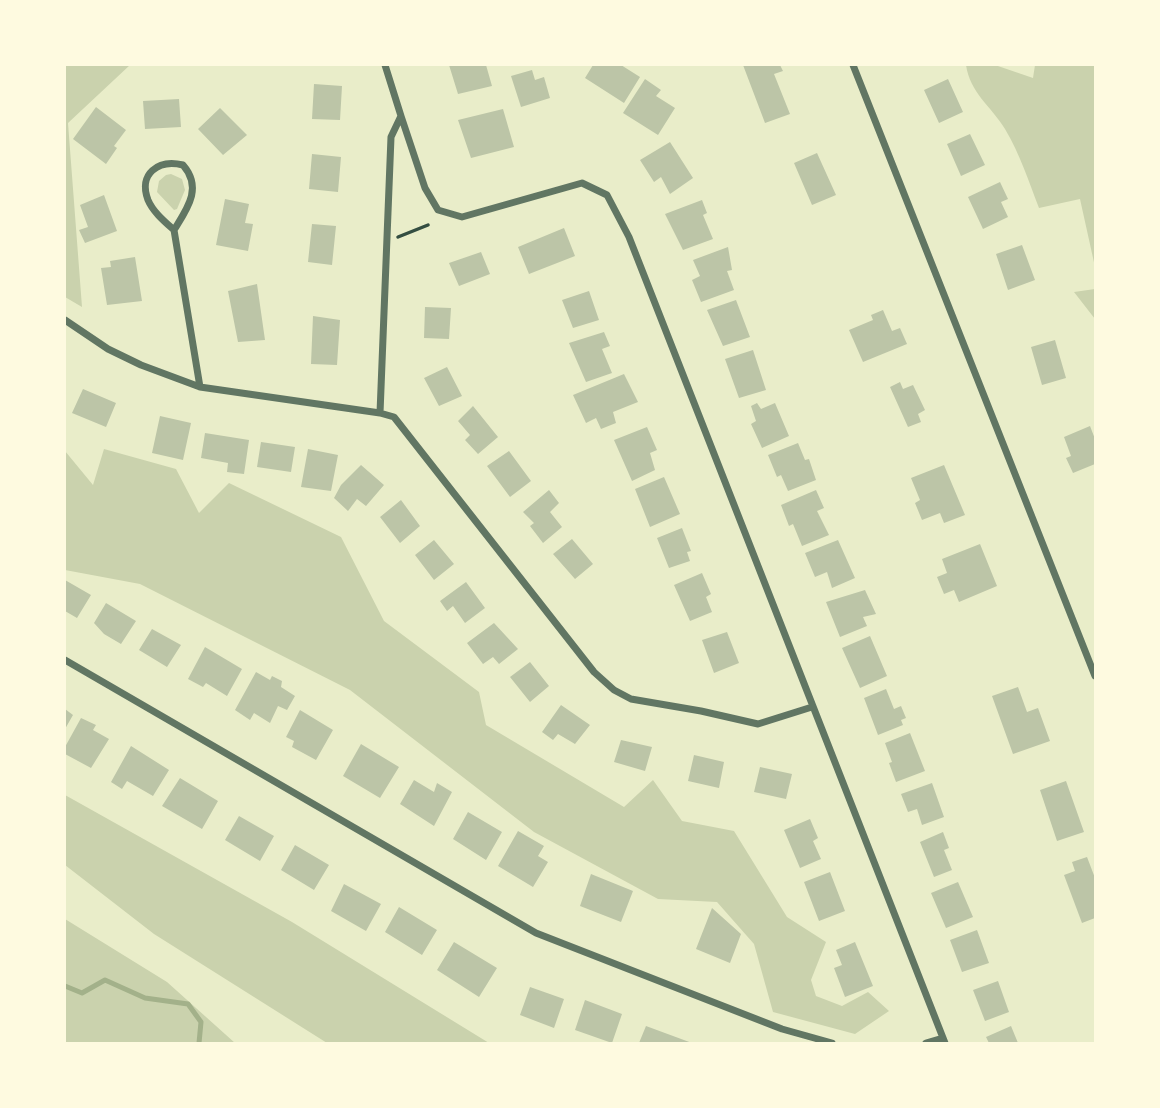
<!DOCTYPE html>
<html>
<head>
<meta charset="utf-8">
<style>
	body { margin:0 }
	#map { position:relative; width:1160px; height:1108px; overflow:hidden; background:#e9edc9; font-family:Figtree,sans-serif }
	canvas { display:block }
	.frame { position:absolute; inset:0; border:66px solid #fefae0; pointer-events:none }
</style>
</head>
<body>
<div id="map">
<canvas width="1160" height="1108"></canvas>
<div class="frame"></div>
</div>
<script>
const g = document.querySelector('canvas').getContext('2d');
g.lineJoin = 'round';
function fill(path, color) { g.fillStyle = color; g.fill(path, 'evenodd'); }
function strokePath(path, color, width, dash) { g.strokeStyle = color; g.lineWidth = width; g.lineCap = dash ? 'butt' : 'round'; g.setLineDash(dash || []); g.stroke(path); }
fill(new Path2D(`
	M 65,65 L 130,65 L 68,123 L 82,307 L 65,297 Z
	M 966,65 L 995,65 L 1033,78 L 1035,65 L 1095,65 L 1095,267 L 1080,199 L 1039,208 C 1029,182 1020,154 1005,129 C 991,106 970,93 966,65 Z
	M 171,174 L 182,179 L 185,190 L 177,209 L 174,210 L 157,192 L 159,181 L 166,175 Z
	M 1095,289 L 1095,319 L 1074,292 Z
	M 104,449 L 176,469 L 199,513 L 229,483 L 341,537 L 384,621 L 479,692 L 486,725 L 624,807 L 653,780 L 682,821 L 734,831 L 787,917 L 826,942 L 811,980 L 816,996 L 842,1006 L 868,992 L 889,1011 L 855,1034 L 773,1012 L 754,944 L 717,902 L 658,899 L 534,832 L 350,690 L 140,584 L 65,570 L 65,451 L 93,485 Z
	M 65,795 L 292,922 L 489,1043 L 327,1043 L 154,934 L 65,865 Z
	M 65,919 L 167,982 L 235,1043 L 65,1043 Z`), '#cad2ad');
strokePath(new Path2D(`
	M 65,986 L 82,993 L 105,980 L 145,998 L 188,1004 L 201,1022 L 199,1043`), '#a3b18a', 5);
fill(new Path2D(`
	M 449,65 L 486,65 L 492,86 L 458,94 Z
	M 593,65 L 621,65 L 640,77 L 624,103 L 585,78 Z
	M 743,65 L 780,65 L 783,71 L 774,74 L 790,114 L 765,123 Z
	M 532,70 L 535,80 L 544,77 L 550,98 L 521,107 L 511,76 Z
	M 645,79 L 661,90 L 656,96 L 675,108 L 658,135 L 623,113 Z
	M 948,79 L 963,112 L 939,123 L 924,90 Z
	M 314,84 L 342,86 L 340,120 L 312,119 Z
	M 179,99 L 181,127 L 145,129 L 143,101 Z
	M 96,107 L 126,130 L 114,146 L 117,148 L 106,164 L 73,139 Z
	M 220,108 L 247,135 L 223,155 L 198,129 Z
	M 503,109 L 514,147 L 471,158 L 458,120 Z
	M 970,134 L 985,165 L 961,176 L 947,144 Z
	M 670,142 L 693,178 L 670,194 L 661,177 L 654,182 L 640,160 Z
	M 817,153 L 836,195 L 812,205 L 794,163 Z
	M 312,154 L 341,157 L 338,192 L 309,189 Z
	M 1000,182 L 1008,199 L 1001,202 L 1008,217 L 983,229 L 968,197 Z
	M 104,195 L 117,231 L 85,243 L 79,230 L 88,227 L 80,205 Z
	M 225,199 L 249,204 L 245,223 L 253,224 L 248,251 L 216,245 Z
	M 702,200 L 707,213 L 703,215 L 713,239 L 683,250 L 665,214 Z
	M 312,224 L 336,226 L 332,265 L 308,262 Z
	M 564,228 L 575,256 L 529,274 L 518,247 Z
	M 1022,245 L 1035,280 L 1008,290 L 996,254 Z
	M 728,247 L 732,270 L 727,271 L 734,290 L 701,302 L 692,280 L 700,276 L 693,260 Z
	M 481,252 L 490,274 L 459,286 L 449,263 Z
	M 135,257 L 142,301 L 107,305 L 101,268 L 111,267 L 110,261 Z
	M 257,284 L 265,340 L 238,342 L 228,291 Z
	M 589,291 L 599,320 L 573,328 L 562,300 Z
	M 736,300 L 750,337 L 723,346 L 707,310 Z
	M 425,307 L 451,308 L 449,339 L 424,338 Z
	M 883,310 L 892,331 L 900,328 L 907,344 L 863,362 L 849,330 L 873,320 L 871,315 Z
	M 313,316 L 340,320 L 337,365 L 311,364 Z
	M 604,332 L 610,346 L 602,349 L 612,373 L 586,382 L 569,343 Z
	M 1055,340 L 1066,378 L 1042,385 L 1031,347 Z
	M 753,350 L 766,390 L 739,398 L 725,359 Z
	M 447,367 L 462,396 L 439,406 L 424,378 Z
	M 624,374 L 638,402 L 613,412 L 616,423 L 601,429 L 596,418 L 586,423 L 573,395 Z
	M 900,382 L 903,389 L 913,385 L 925,410 L 918,414 L 921,422 L 908,427 L 890,387 Z
	M 83,389 L 116,403 L 106,427 L 72,413 Z
	M 757,403 L 761,409 L 775,403 L 789,436 L 762,448 L 751,424 L 756,421 L 751,406 Z
	M 473,406 L 498,437 L 478,454 L 465,440 L 470,435 L 458,421 Z
	M 160,416 L 191,423 L 183,460 L 152,453 Z
	M 1090,426 L 1095,439 L 1095,464 L 1073,473 L 1066,458 L 1071,456 L 1064,437 Z
	M 647,427 L 657,450 L 650,453 L 655,470 L 632,481 L 614,440 Z
	M 205,433 L 249,440 L 244,474 L 227,472 L 228,463 L 201,458 Z
	M 261,442 L 295,447 L 291,472 L 257,467 Z
	M 798,443 L 805,460 L 809,459 L 816,480 L 788,491 L 781,475 L 777,477 L 768,455 Z
	M 308,449 L 338,455 L 331,491 L 301,487 Z
	M 509,451 L 531,481 L 510,497 L 487,466 Z
	M 361,465 L 384,485 L 366,506 L 357,499 L 348,511 L 334,498 L 341,485 Z
	M 944,465 L 965,515 L 944,523 L 940,513 L 922,520 L 915,503 L 920,500 L 911,478 Z
	M 664,477 L 680,514 L 650,527 L 635,489 Z
	M 549,490 L 559,503 L 550,512 L 562,527 L 543,543 L 530,526 L 534,523 L 523,512 Z
	M 816,490 L 824,508 L 817,511 L 829,535 L 802,546 L 793,524 L 789,526 L 781,505 Z
	M 401,500 L 420,526 L 400,543 L 380,517 Z
	M 682,528 L 691,551 L 687,552 L 690,561 L 669,568 L 657,538 Z
	M 572,539 L 593,564 L 575,579 L 553,554 Z
	M 434,540 L 454,564 L 434,580 L 415,555 Z
	M 838,540 L 855,578 L 832,588 L 827,572 L 815,577 L 805,553 Z
	M 980,544 L 997,586 L 959,602 L 954,590 L 944,594 L 937,577 L 947,573 L 942,559 Z
	M 702,573 L 711,594 L 706,597 L 712,612 L 690,621 L 674,585 Z
	M 65,580 L 91,595 L 77,618 L 65,611 Z
	M 466,582 L 485,608 L 465,623 L 453,606 L 447,611 L 440,601 Z
	M 865,590 L 876,614 L 863,617 L 867,626 L 840,637 L 826,602 Z
	M 106,603 L 136,621 L 121,644 L 104,634 L 94,623 Z
	M 494,623 L 518,649 L 499,664 L 493,657 L 483,664 L 467,643 Z
	M 152,629 L 181,645 L 167,667 L 139,650 Z
	M 727,632 L 739,663 L 714,673 L 702,640 Z
	M 870,636 L 887,676 L 860,688 L 842,648 Z
	M 205,647 L 242,669 L 227,696 L 206,683 L 203,687 L 188,679 Z
	M 530,662 L 549,686 L 530,702 L 510,677 Z
	M 256,672 L 270,680 L 272,676 L 282,681 L 281,687 L 295,696 L 287,710 L 278,706 L 270,723 L 254,713 L 250,720 L 235,710 Z
	M 1018,687 L 1027,712 L 1038,708 L 1050,741 L 1013,754 L 992,696 Z
	M 886,689 L 894,709 L 901,706 L 906,718 L 901,720 L 903,725 L 878,735 L 864,698 Z
	M 561,705 L 590,725 L 575,744 L 558,734 L 553,740 L 542,732 Z
	M 65,709 L 73,715 L 65,729 Z
	M 300,710 L 333,730 L 316,760 L 292,747 L 294,741 L 286,737 Z
	M 81,718 L 96,725 L 93,730 L 109,739 L 91,768 L 65,754 L 65,747 Z
	M 910,733 L 925,771 L 896,782 L 889,763 L 892,762 L 885,743 Z
	M 621,740 L 652,747 L 645,771 L 614,762 Z
	M 361,744 L 399,767 L 380,798 L 343,776 Z
	M 131,746 L 169,770 L 153,796 L 127,781 L 122,789 L 111,782 Z
	M 694,755 L 724,762 L 719,788 L 688,781 Z
	M 760,767 L 792,774 L 786,799 L 754,792 Z
	M 180,778 L 218,801 L 202,829 L 162,806 Z
	M 414,780 L 434,792 L 437,783 L 452,792 L 434,826 L 400,804 Z
	M 1066,781 L 1084,832 L 1057,841 L 1040,790 Z
	M 932,783 L 944,817 L 922,825 L 917,809 L 908,812 L 901,794 Z
	M 468,812 L 502,832 L 486,860 L 453,839 Z
	M 239,816 L 274,836 L 260,861 L 225,840 Z
	M 810,819 L 818,838 L 813,841 L 821,859 L 800,868 L 784,830 Z
	M 518,831 L 544,846 L 538,856 L 548,862 L 533,887 L 498,866 Z
	M 943,832 L 949,848 L 944,850 L 952,870 L 934,877 L 920,842 Z
	M 295,845 L 329,865 L 314,890 L 281,870 Z
	M 1087,857 L 1095,878 L 1095,918 L 1082,923 L 1064,875 L 1075,871 L 1072,862 Z
	M 830,872 L 845,911 L 819,921 L 804,882 Z
	M 591,874 L 633,891 L 621,922 L 580,906 Z
	M 958,882 L 973,917 L 946,928 L 931,893 Z
	M 344,884 L 381,904 L 366,931 L 331,911 Z
	M 399,907 L 437,930 L 422,955 L 385,932 Z
	M 712,908 L 741,934 L 730,963 L 696,949 Z
	M 977,930 L 989,963 L 962,972 L 950,940 Z
	M 454,942 L 497,968 L 479,997 L 437,970 Z
	M 855,942 L 873,986 L 845,997 L 834,968 L 842,965 L 836,950 Z
	M 998,981 L 1009,1012 L 985,1021 L 973,990 Z
	M 530,987 L 564,999 L 554,1028 L 520,1015 Z
	M 585,1000 L 622,1014 L 612,1043 L 575,1030 Z
	M 646,1026 L 692,1043 L 639,1043 Z
	M 1011,1026 L 1018,1043 L 989,1043 L 986,1037 Z`), '#bcc5a7');
strokePath(new Path2D(`
	M 398,237 L 428,225`), '#344e41', 3.5);
strokePath(new Path2D(`
	M 385,65 L 401,116 L 391,137 L 380,413 L 394,417 L 594,672 L 614,690 L 631,699 L 701,711 L 758,724 L 812,707
	M 853,65 L 1095,676
	M 401,116 L 425,188 L 438,210 L 462,217 L 582,183 L 607,195 L 629,237 L 945,1043
	M 174,230 C 187,209 203,188 183,165 C 158,159 138,174 148,200 C 153,212 165,222 174,230 L 200,387
	M 65,320 L 108,349 L 141,365 L 200,387 L 380,413
	M 65,660 L 536,933 L 782,1029 L 832,1043
	M 926,1043 L 943,1038`), '#617663', 7);
</script>
</body>
</html>
